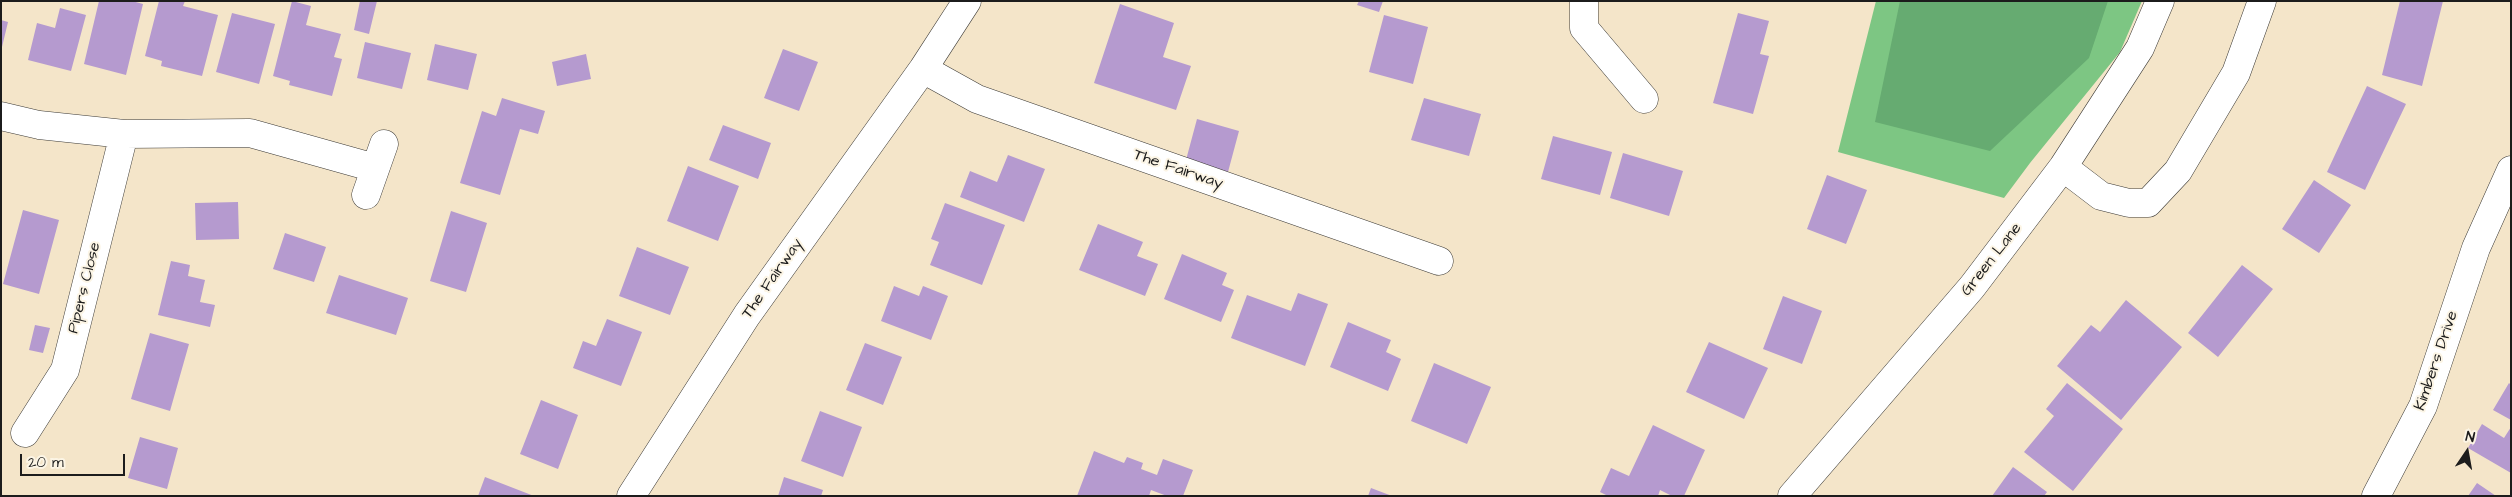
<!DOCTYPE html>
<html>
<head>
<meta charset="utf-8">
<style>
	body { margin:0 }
	#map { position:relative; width:2512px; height:497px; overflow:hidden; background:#f4e5c9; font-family:"Architects Daughter",sans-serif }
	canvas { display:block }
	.frame { position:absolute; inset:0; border:2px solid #1c1c1c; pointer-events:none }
	.north { position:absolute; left:2442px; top:427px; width:50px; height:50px; -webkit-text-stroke:4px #fcf5e5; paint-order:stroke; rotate:12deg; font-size:14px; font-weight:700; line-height:20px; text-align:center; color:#1c1c1c }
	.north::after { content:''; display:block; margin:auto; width:18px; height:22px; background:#1c1c1c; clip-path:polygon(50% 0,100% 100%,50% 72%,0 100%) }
	.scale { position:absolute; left:20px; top:454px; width:105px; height:22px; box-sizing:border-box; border:2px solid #1c1c1c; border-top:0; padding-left:6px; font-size:15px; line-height:18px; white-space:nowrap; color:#1c1c1c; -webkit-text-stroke:4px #fcf5e5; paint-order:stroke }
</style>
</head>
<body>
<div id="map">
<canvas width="2512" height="497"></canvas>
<div class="frame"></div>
<div class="north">N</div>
<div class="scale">20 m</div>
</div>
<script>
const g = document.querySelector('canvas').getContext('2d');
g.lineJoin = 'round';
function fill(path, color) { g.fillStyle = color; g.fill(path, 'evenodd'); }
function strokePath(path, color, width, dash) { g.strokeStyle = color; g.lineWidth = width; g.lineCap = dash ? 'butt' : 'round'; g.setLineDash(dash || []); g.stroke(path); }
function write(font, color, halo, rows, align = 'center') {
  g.font = font + ' "Architects Daughter",sans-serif'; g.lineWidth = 4; g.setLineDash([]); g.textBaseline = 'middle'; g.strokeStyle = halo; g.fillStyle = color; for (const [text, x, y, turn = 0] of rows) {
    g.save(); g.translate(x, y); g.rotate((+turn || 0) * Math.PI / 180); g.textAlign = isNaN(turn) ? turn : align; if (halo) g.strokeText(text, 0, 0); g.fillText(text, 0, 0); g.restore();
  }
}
fill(new Path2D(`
	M 1876,1 L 2142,1 L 2120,52 L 2030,163 L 2004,198 L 1838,152 Z`), '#7dc683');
fill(new Path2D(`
	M 1900,1 L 2108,1 L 2089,58 L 1990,151 L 1875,122 Z`), '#66ab71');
fill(new Path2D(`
	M 99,1 L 132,1 L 143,4 L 126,75 L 84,64 Z
	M 159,1 L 185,1 L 183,6 L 218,15 L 202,76 L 161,66 L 162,61 L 145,56 Z
	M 292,1 L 311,6 L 306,25 L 341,34 L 334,57 L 342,59 L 332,96 L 289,85 L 290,81 L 273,76 Z
	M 360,1 L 377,1 L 369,34 L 354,30 Z
	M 1359,1 L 1383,1 L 1379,12 L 1357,5 Z
	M 2400,1 L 2443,1 L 2422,86 L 2382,75 Z
	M 1120,4 L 1174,23 L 1163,57 L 1191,66 L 1176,110 L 1094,83 Z
	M 60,8 L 86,15 L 71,71 L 28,60 L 37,23 L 55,28 Z
	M 232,13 L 275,24 L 259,84 L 216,72 Z
	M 1738,13 L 1769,21 L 1760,54 L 1769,56 L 1753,114 L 1713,103 Z
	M 1384,15 L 1428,27 L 1413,84 L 1369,72 Z
	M 1,20 L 8,22 L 2,47 L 1,47 Z
	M 365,42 L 411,53 L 402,89 L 357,78 Z
	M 435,44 L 477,54 L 468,90 L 427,80 Z
	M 783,49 L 818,62 L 799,111 L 764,98 Z
	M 586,54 L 591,79 L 557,86 L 552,62 Z
	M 2367,86 L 2406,104 L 2365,190 L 2327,172 Z
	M 502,98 L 545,111 L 538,134 L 520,129 L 500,195 L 460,183 L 482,111 L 496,116 Z
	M 1424,98 L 1481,114 L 1469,156 L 1411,140 Z
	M 1197,119 L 1239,131 L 1228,172 L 1186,160 Z
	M 723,125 L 771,143 L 758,179 L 709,160 Z
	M 1553,136 L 1612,152 L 1600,195 L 1541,179 Z
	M 1623,153 L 1683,171 L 1669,216 L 1610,198 Z
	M 1008,155 L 1045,169 L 1024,222 L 960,197 L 970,171 L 997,182 Z
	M 688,166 L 739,186 L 718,241 L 667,221 Z
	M 1827,175 L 1867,190 L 1846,244 L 1807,229 Z
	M 2314,180 L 2351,205 L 2319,253 L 2282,229 Z
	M 238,202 L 239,239 L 196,240 L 195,203 Z
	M 945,203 L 1005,225 L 982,285 L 930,265 L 939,242 L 931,239 Z
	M 23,210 L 59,220 L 39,294 L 3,284 Z
	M 451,211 L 487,223 L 466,292 L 430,281 Z
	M 1098,224 L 1143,242 L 1137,256 L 1158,264 L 1145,296 L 1079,270 Z
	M 285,233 L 326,247 L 314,282 L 273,269 Z
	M 637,247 L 689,267 L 670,315 L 619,296 Z
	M 1182,254 L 1227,273 L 1222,285 L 1234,290 L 1221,322 L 1164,299 Z
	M 171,261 L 190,265 L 188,276 L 205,280 L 200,302 L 215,305 L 210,327 L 158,315 Z
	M 2242,265 L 2273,289 L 2218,357 L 2188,333 Z
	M 339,275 L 408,298 L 396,335 L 326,313 Z
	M 894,286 L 919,296 L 923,286 L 948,296 L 931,340 L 881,321 Z
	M 1298,293 L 1328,304 L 1305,366 L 1231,338 L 1247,295 L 1291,311 Z
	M 1783,296 L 1822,311 L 1802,364 L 1763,349 Z
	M 2126,300 L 2182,347 L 2121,420 L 2057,366 L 2091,325 L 2100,332 Z
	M 607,319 L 642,332 L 621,386 L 573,368 L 583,341 L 596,346 Z
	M 1348,322 L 1391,340 L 1386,352 L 1401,359 L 1388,391 L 1330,367 Z
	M 35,325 L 50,328 L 43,353 L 29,350 Z
	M 150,333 L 189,344 L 170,411 L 131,399 Z
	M 1709,342 L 1768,368 L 1744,419 L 1686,392 Z
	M 865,343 L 902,357 L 883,405 L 846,390 Z
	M 1434,363 L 1491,387 L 1467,444 L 1411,421 Z
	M 2067,383 L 2123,429 L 2073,491 L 2024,452 L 2054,416 L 2046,409 Z
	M 2509,383 L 2511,385 L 2511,420 L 2493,410 Z
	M 541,400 L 578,415 L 558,469 L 520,454 Z
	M 820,411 L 862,427 L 843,477 L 801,461 Z
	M 2482,424 L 2504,438 L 2511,427 L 2511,473 L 2468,448 Z
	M 1653,425 L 1705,450 L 1684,496 L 1672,496 L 1660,490 L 1658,496 L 1608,496 L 1600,492 L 1611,468 L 1629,476 Z
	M 140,437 L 178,448 L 167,489 L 128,478 Z
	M 1094,451 L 1124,463 L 1127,457 L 1143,463 L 1141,469 L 1157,475 L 1163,459 L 1193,470 L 1183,496 L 1167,496 L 1151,490 L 1149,496 L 1077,496 Z
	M 2013,467 L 2047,492 L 2044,496 L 1992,496 Z
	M 485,477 L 534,496 L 478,496 Z
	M 784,477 L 823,490 L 821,496 L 778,496 Z
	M 2477,483 L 2496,496 L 2468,496 Z
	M 1371,488 L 1392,496 L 1368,496 Z`), '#b59acf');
const minor = new Path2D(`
	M 1584,1 L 1584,28 L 1644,99
	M 923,69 L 977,99 L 1439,261
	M 1,116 L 39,125 L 124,134 L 250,133 L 375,168
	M 2063,167 L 2101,196 L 2129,203 L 2148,203 L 2178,171 L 2236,73 L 2262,1
	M 366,195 L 384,144
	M 25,433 L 65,370 L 124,134
	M 631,496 L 747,315 L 923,69 L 967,1
	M 1792,496 L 1972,287 L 2063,167 L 2140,48 L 2160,1
	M 2376,496 L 2423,406 L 2476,248 L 2511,170`);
strokePath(minor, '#3c3a36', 29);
strokePath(minor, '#fff', 28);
write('16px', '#1c1c1c', '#fcf5e5', [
	["The Fairway",1178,170,19],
	["Green Lane",1992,260,-52],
	["The Fairway",773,279,-55],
	["Pipers Close",85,288,-76],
	["Kimbers Drive",2437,361,-71]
]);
</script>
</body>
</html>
